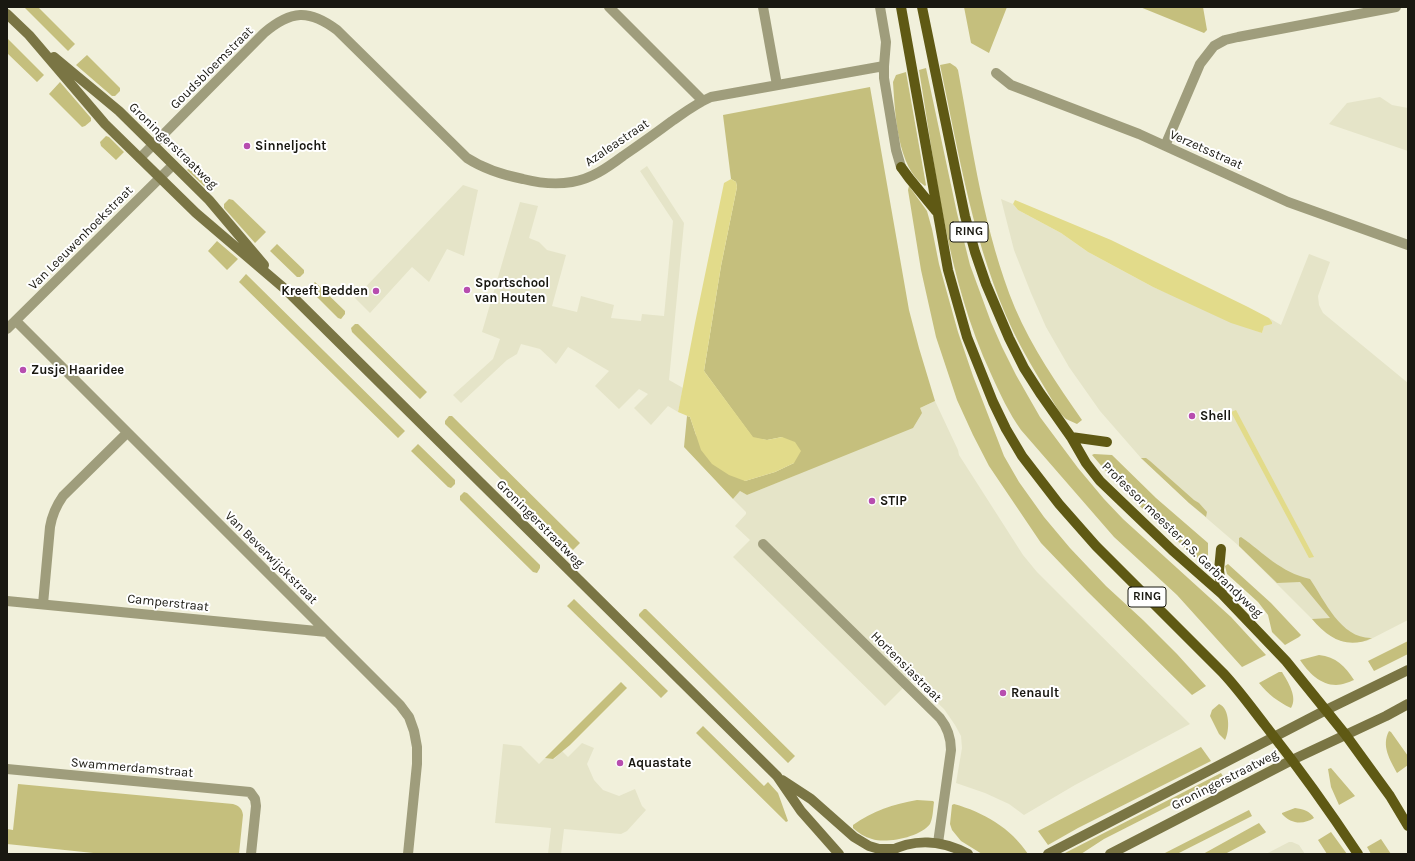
<!DOCTYPE html>
<html>
<head>
<meta charset="utf-8">
<style>
	body { margin:0 }
	#map { position:relative; width:1415px; height:861px; overflow:hidden; background:#f1f0db; font-family:Karla,sans-serif }
	canvas { display:block }
	.frame { position:absolute; inset:0; border:8px solid #191811; pointer-events:none }
</style>
</head>
<body>
<div id="map">
<canvas width="1415" height="861"></canvas>
<div class="frame"></div>
</div>
<script>
const g = document.querySelector('canvas').getContext('2d');
g.lineJoin = 'round';
function fill(path, color) { g.fillStyle = color; g.fill(path, 'evenodd'); }
function strokePath(path, color, width, dash) { g.strokeStyle = color; g.lineWidth = width; g.lineCap = dash ? 'butt' : 'round'; g.setLineDash(dash || []); g.stroke(path); }
function write(font, color, halo, rows, align = 'center') {
  g.font = font + ' Karla,sans-serif'; g.lineWidth = 4; g.setLineDash([]); g.textBaseline = 'middle'; g.strokeStyle = halo; g.fillStyle = color; for (const [text, x, y, turn = 0] of rows) {
    g.save(); g.translate(x, y); g.rotate((+turn || 0) * Math.PI / 180); g.textAlign = isNaN(turn) ? turn : align; if (halo) g.strokeText(text, 0, 0); g.fillText(text, 0, 0); g.restore();
  }
}
fill(new Path2D(`
	M 1380,97 L 1392,105 L 1408,108 L 1408,151 L 1329,124 L 1347,103 Z
	M 647,166 L 684,223 L 669,380 L 683,388 L 678,412 L 668,406 L 651,425 L 634,408 L 648,394 L 639,389 L 619,409 L 595,386 L 609,371 L 568,347 L 556,364 L 540,349 L 521,344 L 517,354 L 507,360 L 461,403 L 453,395 L 493,359 L 500,339 L 482,332 L 520,202 L 538,206 L 529,238 L 539,242 L 547,250 L 566,255 L 552,306 L 577,312 L 581,296 L 614,305 L 611,318 L 641,321 L 642,314 L 664,316 L 673,221 L 640,171 Z
	M 463,185 L 478,190 L 464,256 L 447,249 L 429,282 L 412,267 L 370,313 L 355,298 Z
	M 1001,199 L 1013,204 L 1018,210 L 1061,233 L 1088,252 L 1153,287 L 1262,333 L 1264,326 L 1272,322 L 1269,318 L 1281,325 L 1309,254 L 1330,262 L 1318,296 L 1319,305 L 1323,313 L 1408,383 L 1408,620 L 1367,641 L 1360,642 L 1344,642 L 1327,634 L 1239,546 L 1189,503 L 1141,458 L 1100,411 L 1069,367 L 1046,327 L 1031,293 L 1014,250 Z
	M 935,401 L 958,450 L 959,455 L 1023,555 L 1037,572 L 1077,612 L 1190,724 L 1075,785 L 1024,815 L 1009,804 L 985,793 L 956,783 L 962,748 L 961,736 L 955,725 L 944,709 L 912,679 L 885,706 L 733,557 L 750,540 L 735,526 L 746,514 L 746,512 L 733,499 L 740,491 L 747,495 L 796,475 L 920,408 Z
	M 582,743 L 594,748 L 587,764 L 594,780 L 603,790 L 619,796 L 635,789 L 642,806 L 646,810 L 627,831 L 621,834 L 564,829 L 561,854 L 548,854 L 551,828 L 495,823 L 503,744 L 521,746 L 539,764 L 545,758 L 554,759 L 562,751 L 568,757 Z
	M 1289,842 L 1292,842 L 1299,845 L 1305,854 L 1266,854 Z`), '#e5e4c8');
fill(new Path2D(`
	M 24,7 L 38,7 L 75,44 L 68,51 Z
	M 964,7 L 1007,7 L 989,53 L 971,43 Z
	M 1140,7 L 1203,7 L 1207,30 L 1204,33 Z
	M 7,38 L 44,75 L 37,82 L 7,53 Z
	M 87,55 L 120,88 L 120,91 L 115,96 L 112,96 L 76,65 Z
	M 950,63 L 956,67 L 958,70 C 973,151 984,232 1015,308 C 1032,348 1057,384 1082,420 L 1077,424 L 1066,419 L 1060,413 C 1044,386 1027,360 1013,331 C 974,248 959,155 940,65 Z
	M 926,68 L 957,213 L 970,265 L 991,322 L 1002,347 L 1016,375 L 1040,417 L 1078,468 L 1104,499 L 1123,519 L 1231,617 L 1266,655 L 1242,667 L 1177,595 L 1114,537 L 1021,430 C 1009,413 1000,394 991,374 C 947,279 936,172 919,70 Z
	M 906,72 L 926,185 L 925,186 C 897,168 895,112 893,82 L 896,75 Z
	M 60,82 L 91,118 L 91,121 L 85,126 L 82,127 L 49,94 Z
	M 870,87 L 909,310 L 919,348 L 935,401 L 920,408 L 922,413 L 913,428 L 747,495 L 740,491 L 733,499 L 684,447 L 687,416 L 690,417 L 696,435 L 745,481 L 775,472 L 794,463 L 782,437 L 767,440 L 753,438 L 704,371 L 721,266 L 737,187 L 736,182 L 731,179 L 723,115 Z
	M 106,136 L 109,137 L 124,152 L 116,160 L 101,146 L 100,142 Z
	M 195,162 L 213,180 L 213,183 L 209,188 L 206,188 L 187,170 Z
	M 909,186 L 927,211 L 932,229 L 939,264 L 958,332 L 973,376 L 1004,456 L 1019,482 L 1044,517 L 1070,548 L 1106,586 L 1143,620 L 1177,654 L 1206,686 L 1192,695 L 1087,591 L 1041,543 L 989,466 L 973,435 L 957,400 L 936,337 L 921,270 L 908,190 Z
	M 229,199 L 233,200 L 266,232 L 255,243 L 224,208 L 224,204 Z
	M 217,241 L 238,259 L 227,270 L 208,251 Z
	M 277,244 L 304,270 L 304,273 L 300,277 L 297,277 L 270,251 Z
	M 246,274 L 405,431 L 398,438 L 239,282 Z
	M 315,282 L 345,311 L 345,314 L 341,319 L 338,318 L 310,290 L 310,287 Z
	M 355,324 L 358,324 L 427,392 L 420,399 L 352,332 L 351,328 Z
	M 449,416 L 452,416 L 580,543 L 573,550 L 445,424 L 445,421 Z
	M 418,444 L 455,480 L 455,484 L 451,488 L 448,487 L 411,451 Z
	M 1094,454 L 1112,455 L 1156,498 L 1208,543 L 1208,564 L 1205,565 C 1165,530 1126,496 1092,455 Z
	M 1141,458 L 1146,458 L 1150,461 L 1194,500 L 1199,503 L 1207,512 L 1206,517 L 1189,503 Z
	M 464,492 L 467,493 L 540,565 L 540,568 L 537,573 L 533,572 L 460,500 L 460,496 Z
	M 1241,537 C 1264,553 1280,572 1310,579 C 1325,601 1341,639 1372,638 C 1347,650 1328,638 1312,619 L 1330,618 L 1300,582 L 1277,583 L 1239,546 L 1239,538 Z
	M 1228,564 L 1271,603 L 1301,635 L 1299,637 L 1285,645 L 1272,632 L 1268,615 L 1258,602 L 1227,574 L 1225,566 Z
	M 574,599 L 668,691 L 661,698 L 567,606 Z
	M 644,609 L 646,609 L 795,756 L 788,763 L 639,616 L 639,614 Z
	M 1408,641 L 1408,654 L 1374,671 L 1368,661 Z
	M 1319,655 C 1336,657 1345,666 1354,680 C 1349,682 1342,685 1336,685 C 1320,685 1308,672 1300,660 Z
	M 1279,672 L 1282,672 C 1288,682 1298,697 1291,708 C 1278,702 1268,694 1259,683 Z
	M 621,682 L 627,688 L 570,745 L 553,759 L 545,758 Z
	M 1219,704 C 1230,708 1230,731 1225,740 L 1219,734 L 1210,716 L 1212,710 Z
	M 703,726 L 764,786 L 768,782 L 778,793 L 788,821 L 786,822 L 696,733 Z
	M 1389,731 L 1391,732 L 1408,756 L 1408,765 L 1397,773 C 1390,760 1381,746 1389,731 Z
	M 1201,747 L 1211,761 L 1078,828 L 1048,845 L 1038,831 Z
	M 1331,768 L 1355,796 L 1339,805 L 1331,787 L 1328,769 Z
	M 1221,773 L 1224,778 L 1104,839 L 1081,854 L 1063,854 Z
	M 18,784 L 233,804 C 239,806 242,808 243,815 L 239,854 L 103,854 L 7,844 L 7,829 L 13,830 Z
	M 917,800 L 933,801 L 934,802 C 933,809 933,818 930,824 C 921,837 886,844 872,839 C 865,837 858,833 853,828 L 853,825 C 873,811 893,804 917,800 Z
	M 954,804 C 983,812 1011,828 1028,854 L 982,854 L 961,841 L 952,830 L 950,824 L 952,805 Z
	M 1295,808 C 1303,809 1310,811 1314,818 C 1303,825 1291,824 1282,814 L 1282,813 Z
	M 1249,810 L 1252,816 L 1177,854 L 1163,854 Z
	M 1259,823 L 1266,832 L 1265,833 L 1225,854 L 1203,854 Z
	M 1331,832 L 1347,854 L 1327,854 L 1318,840 Z
	M 1381,839 L 1391,854 L 1371,854 L 1367,847 Z`), '#c5bf7d');
fill(new Path2D(`
	M 731,179 L 736,182 L 737,187 L 721,266 L 704,371 L 753,437 L 767,440 L 782,437 L 795,442 L 801,451 L 794,463 L 775,472 L 745,481 L 729,475 L 712,464 L 701,450 L 690,417 L 678,412 L 695,323 L 724,183 Z
	M 1015,200 L 1111,240 L 1248,307 L 1269,318 L 1272,322 L 1272,324 L 1264,326 L 1262,333 L 1231,323 L 1153,287 L 1088,252 L 1061,233 L 1018,210 L 1013,204 Z
	M 1236,410 L 1314,557 L 1309,558 L 1231,412 Z`), '#e2db8a');
strokePath(new Path2D(`
	M 609,7 L 703,101
	M 763,7 L 777,85
	M 880,7 L 886,42 L 884,66 L 884,78 L 896,150 L 901,167
	M 996,73 L 1011,85 L 1139,134 L 1288,202 L 1408,245
	M 1165,146 L 1200,64 L 1214,46 L 1225,40 L 1238,37 L 1396,7
	M 140,158 L 264,33 C 291,10 309,9 337,30 L 467,158 C 484,169 503,175 523,179 C 539,183 555,185 572,182 C 591,179 607,168 623,156 C 639,145 656,133 672,121 C 685,112 697,103 711,97 L 884,66
	M 16,321 L 400,705 L 409,717 L 414,731 L 417,747 L 417,764 L 408,854
	M 7,329 L 173,165
	M 763,544 L 940,718 C 948,728 951,737 951,750 L 938,843
	M 7,601 L 327,632
	M 43,604 L 50,527 C 52,515 56,506 63,496 L 127,433
	M 7,769 L 250,792 L 255,799 L 256,806 L 251,854`), '#9f9d7c', 10);
strokePath(new Path2D(`
	M 7,14 L 29,35 L 105,124 L 196,213 L 285,289 L 777,776 L 801,811 L 839,854
	M 54,57 L 119,111 L 209,200 L 264,265
	M 782,780 L 811,799 L 854,837 L 869,846 L 879,849 L 893,849
	M 888,852 C 914,838 942,840 968,854
	M 1048,854 L 1326,710 L 1408,670
	M 1110,854 L 1292,760 L 1386,716 L 1408,704`), '#7a7544', 10);
strokePath(new Path2D(`
	M 901,7 L 948,270 L 967,337 L 993,402 L 1006,429 L 1022,456 L 1059,504 L 1096,546 L 1223,673 C 1238,689 1251,707 1265,725 C 1298,767 1329,810 1358,854
	M 922,7 L 956,173 L 965,216 L 975,252 L 986,284 L 1009,338 L 1024,368 L 1040,393 L 1071,437 L 1086,463 L 1100,481 L 1172,550 L 1222,594 L 1286,661 L 1345,734 L 1390,796 L 1408,826
	M 901,167 L 909,178 L 936,211
	M 1071,437 L 1107,442
	M 1221,549 L 1219,570 L 1222,594`), '#5f5914', 10);
for (const [x, y, r, color] of [
	[247,146,4,"#b74daf"],
	[467,290,4,"#b74daf"],
	[376,291,4,"#b74daf"],
	[23,370,4,"#b74daf"],
	[1192,416,4,"#b74daf"],
	[872,501,4,"#b74daf"],
	[1003,693,4,"#b74daf"],
	[620,763,4,"#b74daf"]
]) { const dot = new Path2D(); dot.arc(x, y, r, 0, 2 * Math.PI); g.fillStyle = color; g.fill(dot); strokePath(dot, '#fff', 1.5); }
for (const [x, y, w] of [
	[969,232,38],
	[1147,597,38]
]) { const box = new Path2D(); box.roundRect(x - w / 2, y - 10, w, 20, 3); g.fillStyle = '#fff'; g.fill(box); strokePath(box, '#191811', 1); }
write('bold 12px', '#191811', null, [
	["RING",969,232],
	["RING",1147,597]
]);
write('13px', '#191811', '#fff', [
	["Goudsbloemstraat",212,68,-45],
	["Azaleastraat",617,143,-34],
	["Groningerstraatweg",173,146,44],
	["Verzetsstraat",1206,150,24],
	["Van Leeuwenhoekstraat",81,238,-45],
	["Groningerstraatweg",540,524,45],
	["Professor meester P.S. Gerbrandyweg",1182,540,44],
	["Van Beverwijckstraat",271,558,45],
	["Camperstraat",168,603,6],
	["Hortensiastraat",906,667,45],
	["Swammerdamstraat",132,768,5],
	["Groningerstraatweg",1225,780,-27]
]);
write('bold 13px', '#191811', '#fff', [
	["Sinneljocht",255,146],
	["Sportschool",475,283],
	["van Houten",475,298],
	["Kreeft Bedden",368,291,"right"],
	["Zusje Haaridee",31,370],
	["Shell",1200,416],
	["STIP",880,501],
	["Renault",1011,693],
	["Aquastate",628,763]
], 'left');
</script>
</body>
</html>
